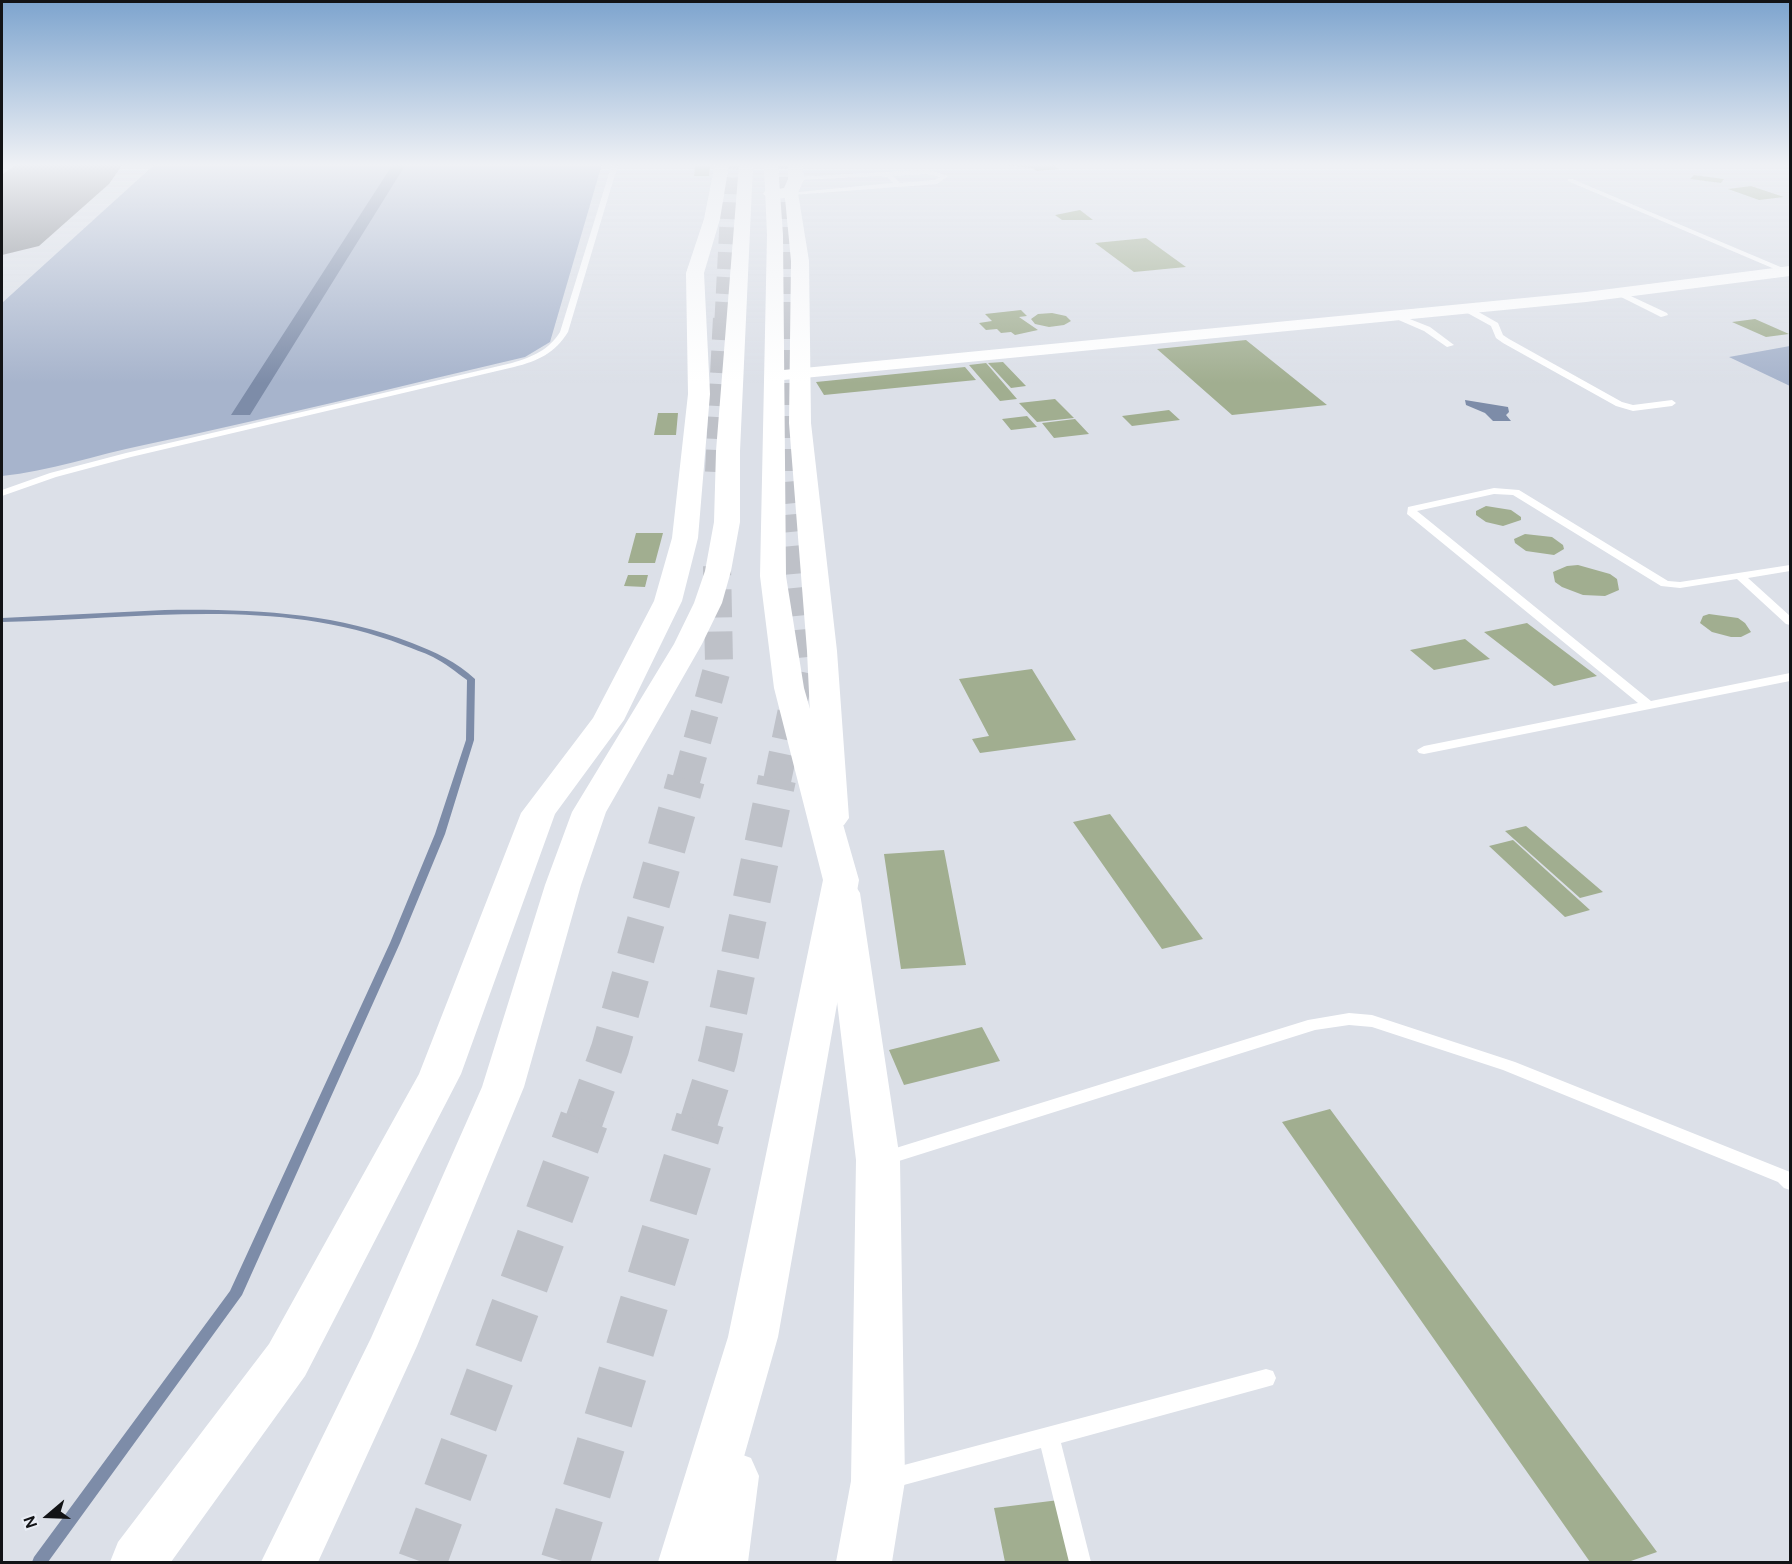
<!DOCTYPE html>
<html>
<head>
<meta charset="utf-8">
<style>
	body { margin:0 }
	#map { position:relative; width:1792px; height:1564px; overflow:hidden; background:#dce0e8; font-family:"DM Sans",sans-serif }
	canvas { display:block }
	.frame { position:absolute; inset:0; border:3px solid #121316; pointer-events:none }
	.north { position:absolute; left:18px; top:1486px; width:60px; height:60px; -webkit-text-stroke:4px #e9edf5; paint-order:stroke; rotate:251deg; font-size:16px; font-weight:700; line-height:24px; text-align:center; color:#121316 }
	.north::after { content:''; display:block; margin:auto; width:21px; height:27px; background:#121316; clip-path:polygon(50% 0,100% 100%,50% 72%,0 100%) }
</style>
</head>
<body>
<div id="map">
<canvas width="1792" height="1564"></canvas>
<div class="frame"></div>
<div class="north">N</div>
</div>
<script>
const g = document.querySelector('canvas').getContext('2d');
g.lineJoin = 'round';
function fill(path, color) { g.fillStyle = color; g.fill(path, 'evenodd'); }
function strokePath(path, color, width, dash) { g.strokeStyle = color; g.lineWidth = width; g.lineCap = dash ? 'butt' : 'round'; g.setLineDash(dash || []); g.stroke(path); }
fill(new Path2D(`
	M 155,164 L 602,164 L 550,342 L 525,357 C 398,387 271,418 144,445 C 96,455 49,471 2,476 L 2,303 Z
	M 1790,346 L 1790,386 L 1729,357 Z`), '#a7b4cc');
fill(new Path2D(`
	M 393,164 L 406,164 L 250,415 L 231,415 Z
	M 1465,400 L 1508,407 L 1509,412 L 1506,415 L 1511,421 L 1493,421 L 1485,413 L 1466,405 Z`), '#7d8ca8');
fill(new Path2D(`
	M 165,610 C 249,609 333,612 412,643 C 435,652 457,662 475,679 L 474,740 L 445,834 L 400,943 L 242,1295 L 48,1562 L 32,1562 L 34,1557 L 230,1291 L 390,943 L 435,834 L 466,740 L 467,680 C 456,672 445,663 433,657 C 423,652 413,649 403,645 C 275,595 135,620 2,622 L 2,618 Z`), '#7d8ca8');
fill(new Path2D(`
	M 50,164 L 85,164 L 89,170 L 83,178 L 2,204 L 2,179 Z`), '#84878d');
fill(new Path2D(`
	M 16,164 L 123,164 L 109,184 L 39,246 L 2,255 L 2,175 Z`), '#84878d');
fill(new Path2D(`
	M 1052,164 L 1059,169 L 1037,171 L 1032,168 L 1005,165 Z
	M 695,166 L 710,166 L 709,176 L 694,176 Z
	M 1694,175 L 1724,179 L 1721,183 L 1690,179 Z
	M 1751,186 L 1784,197 L 1759,200 L 1728,189 Z
	M 1080,210 L 1093,220 L 1062,220 L 1055,215 Z
	M 1146,238 L 1186,267 L 1134,272 L 1095,243 Z
	M 1021,310 L 1027,316 L 1019,317 L 1038,330 L 1015,335 L 1011,332 L 1001,333 L 997,329 L 986,330 L 979,323 L 992,321 L 985,314 Z
	M 1052,313 L 1066,316 L 1071,321 L 1064,325 L 1049,327 L 1035,324 L 1031,319 L 1038,314 Z
	M 1755,319 L 1789,334 L 1766,337 L 1732,322 Z
	M 1246,340 L 1327,405 L 1232,415 L 1157,349 Z
	M 1003,362 L 1026,386 L 1011,388 L 988,363 Z
	M 986,363 L 987,364 L 1017,399 L 1000,401 L 969,365 Z
	M 965,367 L 976,380 L 824,395 L 816,382 Z
	M 1055,399 L 1074,418 L 1037,422 L 1019,403 Z
	M 1169,410 L 1180,420 L 1132,426 L 1122,416 Z
	M 658,413 L 678,413 L 676,435 L 654,435 Z
	M 1027,416 L 1037,427 L 1011,430 L 1002,419 Z
	M 1075,419 L 1089,434 L 1054,438 L 1042,423 Z
	M 1486,506 L 1511,510 L 1521,517 L 1521,520 L 1503,526 L 1486,522 L 1476,515 L 1476,511 Z
	M 636,533 L 663,533 L 655,563 L 628,563 Z
	M 1525,534 L 1552,537 L 1563,545 L 1564,549 L 1554,555 L 1526,551 L 1515,543 L 1514,539 Z
	M 1578,565 L 1610,574 L 1617,579 L 1619,590 L 1605,596 L 1583,595 L 1562,587 L 1555,582 L 1553,572 L 1567,566 Z
	M 628,575 L 648,575 L 645,587 L 624,586 Z
	M 1709,614 L 1738,618 L 1745,623 L 1751,632 L 1741,637 L 1731,637 L 1712,632 L 1700,623 L 1703,616 Z
	M 1527,623 L 1597,676 L 1554,686 L 1484,632 Z
	M 1465,639 L 1490,659 L 1434,670 L 1410,650 Z
	M 1032,669 L 1076,740 L 980,753 L 972,739 L 989,736 L 959,679 Z
	M 1110,814 L 1203,939 L 1162,949 L 1073,822 Z
	M 1526,826 L 1603,892 L 1580,898 L 1505,831 Z
	M 1513,840 L 1590,910 L 1565,917 L 1489,846 Z
	M 944,850 L 966,965 L 901,969 L 884,854 Z
	M 982,1027 L 1000,1061 L 904,1085 L 889,1050 Z
	M 1330,1109 L 1657,1552 L 1628,1562 L 1590,1562 L 1282,1122 Z
	M 1059,1500 L 1072,1562 L 1005,1562 L 994,1508 Z`), '#a1ae90');
strokePath(new Path2D(`
	M 723,319 L 731,164
	M 785,319 L 785,164`), '#bec1c8', 17, [17, 8]);
strokePath(new Path2D(`
	M 785,317 L 784,477 L 788,519
	M 716,472 L 724,317`), '#bec1c8', 22, [22, 11]);
strokePath(new Path2D(`
	M 686,781 L 719,662 L 717,566
	M 777,781 L 802,662 L 788,518`), '#bec1c8', 28, [28, 14]);
strokePath(new Path2D(`
	M 584,1121 L 610,1049 L 686,779
	M 699,1121 L 718,1060 L 777,779`), '#bec1c8', 38, [38, 19]);
strokePath(new Path2D(`
	M 422,1562 L 584,1120
	M 565,1562 L 700,1120`), '#bec1c8', 49, [49, 25]);
fill(new Path2D(`
	M 612,164 L 618,164 L 568,332 C 555,353 538,361 514,367 L 131,457 L 56,477 L 2,496 L 2,490 L 50,473 L 126,453 L 512,363 C 532,357 549,350 560,332 Z
	M 1782,164 L 1790,164 L 1790,167 L 1783,165 Z
	M 927,170 L 948,176 L 937,184 L 791,195 L 788,193 L 893,183 L 887,177 L 879,176 L 794,180 L 796,177 ZM 927,174 L 940,177 L 935,180 L 900,183 L 893,176 Z
	M 1568,179 L 1572,179 L 1790,271 L 1784,273 L 1568,181 Z
	M 1620,291 L 1667,313 L 1668,315 L 1661,317 L 1617,295 L 1616,293 Z
	M 1462,306 L 1468,306 L 1498,323 L 1503,335 L 1509,339 L 1622,402 L 1633,405 L 1672,400 L 1676,403 L 1672,406 L 1633,411 L 1616,406 L 1503,343 L 1496,338 L 1491,326 L 1462,310 Z
	M 1397,314 L 1430,327 L 1454,345 L 1447,347 L 1424,331 L 1394,318 L 1393,316 Z
	M 1494,488 L 1519,490 L 1668,581 L 1680,582 L 1790,565 L 1790,571 L 1748,578 L 1790,616 L 1790,625 L 1786,624 L 1737,579 L 1680,588 L 1661,586 L 1513,495 L 1494,494 L 1417,511 L 1651,701 L 1790,673 L 1790,681 L 1424,754 L 1419,753 L 1417,750 L 1424,746 L 1638,703 L 1407,514 L 1408,507 Z
	M 1349,1013 L 1372,1015 L 1515,1062 L 1790,1172 L 1790,1190 L 1784,1188 L 1778,1182 L 1503,1070 L 1372,1027 L 1349,1025 L 1315,1030 L 883,1166 L 877,1164 L 874,1159 L 877,1154 L 883,1152 L 1308,1020 Z
	M 1266,1369 L 1273,1371 L 1276,1378 L 1273,1385 L 1266,1387 L 1061,1443 L 1091,1562 L 1069,1562 L 1041,1448 L 889,1489 L 881,1486 L 878,1479 L 881,1472 L 889,1469 Z`), '#fff');
fill(new Path2D(`
	M 1790,266 L 1790,276 L 1586,302 L 773,381 L 764,376 L 773,371 L 1586,292 Z`), '#fff');
fill(new Path2D(`
	M 715,164 L 729,164 L 720,219 L 704,273 L 710,394 L 698,538 L 682,601 L 624,720 L 555,814 L 461,1074 L 305,1376 L 171,1562 L 110,1562 L 118,1542 L 269,1344 L 419,1074 L 521,813 L 593,718 L 654,601 L 672,538 L 688,394 L 686,273 L 704,219 Z
	M 788,164 L 802,164 L 804,179 L 798,193 L 809,261 L 811,423 L 837,651 L 849,818 L 844,825 L 832,828 L 820,825 L 815,818 L 807,651 L 789,423 L 791,261 L 785,198 L 771,199 L 763,194 L 765,191 L 784,188 L 788,179 Z
	M 842,881 L 855,885 L 860,893 L 900,1160 L 905,1481 L 892,1562 L 836,1562 L 851,1481 L 856,1160 L 824,893 L 829,885 Z`), '#fff');
fill(new Path2D(`
	M 732,1451 L 751,1458 L 759,1476 L 748,1562 L 692,1562 L 705,1476 L 713,1458 Z`), '#fff');
fill(new Path2D(`
	M 739,164 L 753,164 L 740,451 L 740,522 L 731,571 L 722,603 L 702,644 L 606,812 L 581,885 L 524,1087 L 417,1346 L 318,1562 L 261,1562 L 371,1338 L 482,1087 L 545,885 L 572,812 L 674,644 L 694,603 L 705,571 L 714,522 L 716,451 Z
	M 764,164 L 778,164 L 783,235 L 786,576 L 804,688 L 859,880 L 778,1337 L 714,1562 L 658,1562 L 728,1337 L 823,880 L 774,688 L 760,576 L 767,235 Z`), '#fff');
const sky = g.createLinearGradient(0, 0, 0, 383);
sky.addColorStop(0, '#7da4ce');
sky.addColorStop(0.43, '#eff1f5');
sky.addColorStop(1, '#eff1f500');
g.fillStyle = sky;
g.fillRect(0, 0, 1792, 383);
</script>
</body>
</html>
